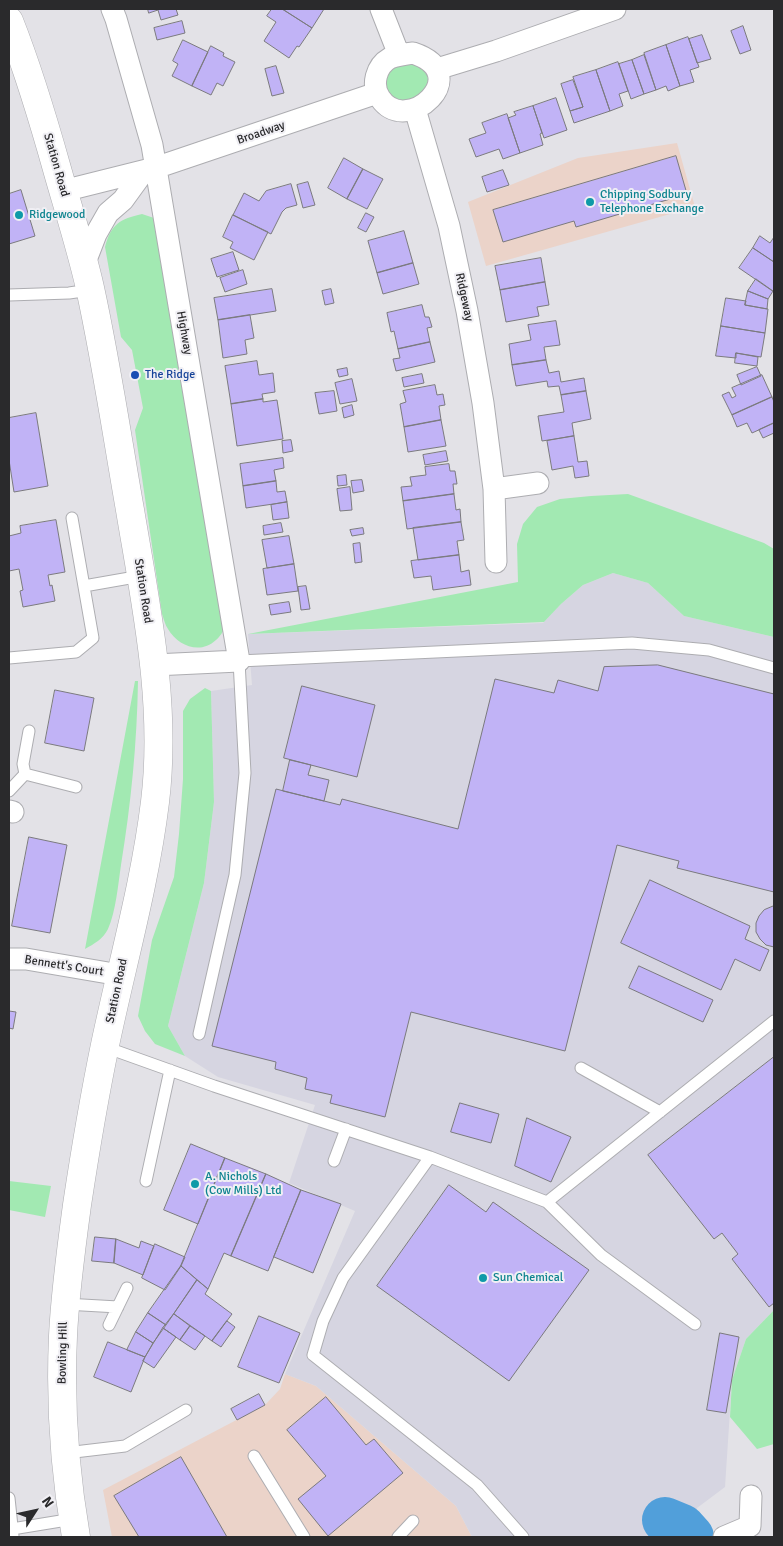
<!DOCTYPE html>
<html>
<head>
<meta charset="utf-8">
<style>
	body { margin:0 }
	#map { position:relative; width:783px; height:1546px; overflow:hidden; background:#e3e2e7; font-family:Signika,sans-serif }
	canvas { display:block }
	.frame { position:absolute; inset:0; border:10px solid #2a2a2c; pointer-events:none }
	.north { position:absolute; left:10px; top:1486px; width:50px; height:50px; -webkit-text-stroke:4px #f0eff4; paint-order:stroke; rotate:55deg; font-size:14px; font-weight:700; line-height:20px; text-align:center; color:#2a2a2c }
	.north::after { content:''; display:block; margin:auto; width:18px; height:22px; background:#2a2a2c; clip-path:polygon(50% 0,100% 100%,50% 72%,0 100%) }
</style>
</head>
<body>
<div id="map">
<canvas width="783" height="1546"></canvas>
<div class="frame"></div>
<div class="north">N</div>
</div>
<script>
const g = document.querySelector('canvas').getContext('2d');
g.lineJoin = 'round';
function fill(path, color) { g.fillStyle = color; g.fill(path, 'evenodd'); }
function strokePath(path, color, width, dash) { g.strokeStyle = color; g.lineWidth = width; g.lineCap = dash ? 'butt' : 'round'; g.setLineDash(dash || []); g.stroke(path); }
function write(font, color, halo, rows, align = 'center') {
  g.font = font + ' Signika,sans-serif'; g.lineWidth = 4; g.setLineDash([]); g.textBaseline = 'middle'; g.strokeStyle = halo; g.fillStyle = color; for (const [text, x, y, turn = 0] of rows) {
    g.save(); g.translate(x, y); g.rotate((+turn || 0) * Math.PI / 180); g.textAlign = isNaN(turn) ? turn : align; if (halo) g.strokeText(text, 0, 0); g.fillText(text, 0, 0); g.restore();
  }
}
fill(new Path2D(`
	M 677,143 L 695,207 L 486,266 L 468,202 L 578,158 Z
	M 285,1374 L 316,1386 L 456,1506 L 472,1537 L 112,1537 L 103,1490 L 265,1405 L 280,1389 Z`), '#ebd3c9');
fill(new Path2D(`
	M 613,573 L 648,583 L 684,616 L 774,637 L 774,1310 L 746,1339 L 732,1380 L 725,1487 L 697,1508 L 699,1537 L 472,1537 L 456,1506 L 316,1386 L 285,1374 L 355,1211 L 289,1183 L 315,1105 L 218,1077 L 185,1056 L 168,1026 L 204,883 L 214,802 L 211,691 L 252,685 L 248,634 L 543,623 L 561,604 L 583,585 Z`), '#d6d5e1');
fill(new Path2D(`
	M 413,63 C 416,65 423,68 425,72 C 439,89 401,113 388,92 C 386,87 385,82 387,77 C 391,67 403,64 413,63 Z
	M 142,214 L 154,218 L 226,627 C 223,631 220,637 216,640 C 200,655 178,646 168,629 C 165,625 164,619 162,614 L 135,430 L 143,408 L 132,350 L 121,337 L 105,247 C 111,224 120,219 142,214 Z
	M 628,494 L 764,543 L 774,549 L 774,637 L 684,616 L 648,583 L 613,573 L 583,585 L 561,604 L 544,622 L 248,634 L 518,582 L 517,544 L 523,524 L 537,507 L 560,499 L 591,496 Z
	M 135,681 L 138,681 C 137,743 131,804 121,865 C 118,885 116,911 108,929 C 103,939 94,944 85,949 Z
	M 205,688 L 211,691 L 214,802 L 204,883 L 168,1026 L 185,1056 L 155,1044 L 145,1031 L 138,1016 L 152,940 L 174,877 L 179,834 L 183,779 L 183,711 L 190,699 Z
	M 9,1181 L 51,1186 L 45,1217 L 9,1210 Z
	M 774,1310 L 774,1444 L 757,1449 L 730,1417 L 732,1380 L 746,1339 Z`), '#a2e9b2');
strokePath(new Path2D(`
	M 665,1520 L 682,1527 L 691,1537`), '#519fda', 46);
const building = new Path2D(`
	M 148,9 L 176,9 L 178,15 L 161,20 L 158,10 L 149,13 Z
	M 272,9 L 282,9 L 312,28 L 299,47 L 297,46 L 289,58 L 264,41 L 276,22 L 267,16 Z
	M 285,9 L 324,9 L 312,28 L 284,10 Z
	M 182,21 L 185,33 L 157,40 L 154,28 Z
	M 743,26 L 751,50 L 740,54 L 731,31 Z
	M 702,35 L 711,59 L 697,63 L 689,39 Z
	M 688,37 L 699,67 L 690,70 L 694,82 L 680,86 L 666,45 Z
	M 183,40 L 208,52 L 192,86 L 172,76 L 178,64 L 173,61 Z
	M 666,45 L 680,86 L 668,91 L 666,86 L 656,90 L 644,53 Z
	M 211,46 L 224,53 L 223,56 L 235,62 L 223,86 L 217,83 L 211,95 L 192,86 Z
	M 644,55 L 656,90 L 644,94 L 632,60 Z
	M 632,60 L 644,94 L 631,99 L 619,64 Z
	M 618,62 L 628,91 L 619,94 L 623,106 L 610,111 L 596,70 Z
	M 276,66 L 284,93 L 272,96 L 265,69 Z
	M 596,70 L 610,111 L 574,123 L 570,111 L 583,107 L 573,77 Z
	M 573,80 L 583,107 L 570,111 L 561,84 Z
	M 556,98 L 567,130 L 544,138 L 533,106 Z
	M 533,106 L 542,133 L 540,134 L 543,145 L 520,153 L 508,118 L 516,115 L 514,112 Z
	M 507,114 L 520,153 L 503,159 L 499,149 L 476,157 L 469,139 L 486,133 L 482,123 Z
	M 676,156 L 687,194 L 576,227 L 574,221 L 503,242 L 493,210 Z
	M 344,158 L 363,169 L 347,199 L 328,188 Z
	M 363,169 L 383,179 L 367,209 L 347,199 Z
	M 503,170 L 509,185 L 487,192 L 482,177 Z
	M 308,182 L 315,205 L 303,208 L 297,185 Z
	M 291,184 L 297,205 L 286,208 L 282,212 L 271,234 L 233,215 L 244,193 L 259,201 L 266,191 Z
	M 21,190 L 35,236 L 9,244 L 9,194 Z
	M 366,213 L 374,217 L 366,232 L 358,228 Z
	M 233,215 L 268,232 L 254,260 L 230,248 L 233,242 L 223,237 Z
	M 404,231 L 413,263 L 377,273 L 368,241 Z
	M 760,236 L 770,243 L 774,237 L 774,262 L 753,248 Z
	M 753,248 L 774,262 L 774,292 L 739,268 Z
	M 233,252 L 239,270 L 217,277 L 211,259 Z
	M 541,258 L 545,282 L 500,290 L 495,266 Z
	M 413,263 L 419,284 L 383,294 L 377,273 Z
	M 243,270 L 247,284 L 225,292 L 220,278 Z
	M 756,279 L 773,291 L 768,299 L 748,291 Z
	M 545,282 L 549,305 L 537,307 L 539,316 L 506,322 L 500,290 Z
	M 272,289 L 276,311 L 218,320 L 214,298 Z
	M 331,289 L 334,303 L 325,305 L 322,291 Z
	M 748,291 L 768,299 L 767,309 L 745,305 Z
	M 726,298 L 746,301 L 745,305 L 768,309 L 765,333 L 721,326 Z
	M 422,305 L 425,317 L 429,317 L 432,327 L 427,328 L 430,342 L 398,349 L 394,331 L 391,332 L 387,313 Z
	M 250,315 L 254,338 L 245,340 L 247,354 L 223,358 L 218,320 Z
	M 556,321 L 560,345 L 544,347 L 546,360 L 512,365 L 509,344 L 531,340 L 528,325 Z
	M 721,326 L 765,333 L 761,357 L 736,353 L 736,358 L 716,356 Z
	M 430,342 L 435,362 L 396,371 L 393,359 L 400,358 L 398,349 Z
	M 736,353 L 758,357 L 757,366 L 735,363 Z
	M 546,360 L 549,373 L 559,371 L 561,382 L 584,378 L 586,391 L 561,395 L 559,386 L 548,387 L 547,381 L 516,386 L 512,365 Z
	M 257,361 L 259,375 L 273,373 L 275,392 L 262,394 L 263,399 L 231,404 L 225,366 Z
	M 757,367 L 761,376 L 741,385 L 737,375 Z
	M 347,368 L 348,375 L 339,377 L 337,370 Z
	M 422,374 L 424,383 L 404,387 L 402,378 Z
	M 762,375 L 772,397 L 732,415 L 722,395 L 729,392 L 732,398 L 736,396 L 732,388 Z
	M 352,379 L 357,401 L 340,404 L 335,383 Z
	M 435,385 L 437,395 L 443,394 L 445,405 L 439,406 L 441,420 L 404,427 L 400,404 L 406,402 L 403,391 Z
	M 334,391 L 337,411 L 319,414 L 315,393 Z
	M 586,391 L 591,419 L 572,423 L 574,436 L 542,441 L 538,416 L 564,412 L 561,395 Z
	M 772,397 L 774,402 L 774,423 L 752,433 L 747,423 L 737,427 L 732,415 Z
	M 263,399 L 263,402 L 277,400 L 283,439 L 237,446 L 231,404 Z
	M 352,405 L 354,415 L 344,418 L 342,408 Z
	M 36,413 L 48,486 L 14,492 L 9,460 L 9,418 Z
	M 441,420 L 446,446 L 408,452 L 404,427 Z
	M 774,423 L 774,433 L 763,438 L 759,430 Z
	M 574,436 L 578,462 L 587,461 L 589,476 L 575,478 L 573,466 L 552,470 L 547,441 Z
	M 291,440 L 293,451 L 283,453 L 282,441 Z
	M 446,451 L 448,461 L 425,465 L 423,455 Z
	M 283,458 L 284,468 L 274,470 L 276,481 L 243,486 L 240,464 Z
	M 449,464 L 450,471 L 455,471 L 457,484 L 453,484 L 454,494 L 403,501 L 401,487 L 412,486 L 410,477 L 426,475 L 425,467 Z
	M 346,475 L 347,485 L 338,486 L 337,476 Z
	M 362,480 L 364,491 L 353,493 L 351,481 Z
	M 276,481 L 277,492 L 285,491 L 287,502 L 246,508 L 243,486 Z
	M 350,487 L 352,510 L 340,511 L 337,489 Z
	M 454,494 L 456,510 L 460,509 L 461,522 L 407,529 L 403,501 Z
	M 287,502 L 289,518 L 273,520 L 271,505 Z
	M 56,520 L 65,572 L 48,575 L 50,586 L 52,585 L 55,601 L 23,607 L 20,591 L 23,590 L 19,569 L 9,571 L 9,536 L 21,533 L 20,526 Z
	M 461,522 L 464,540 L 457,541 L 459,555 L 418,560 L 413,528 Z
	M 281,523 L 283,532 L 264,535 L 263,526 Z
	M 363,528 L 364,534 L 352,536 L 350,530 Z
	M 289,536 L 294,564 L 267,568 L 262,540 Z
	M 360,543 L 362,562 L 355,563 L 353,544 Z
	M 459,555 L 461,572 L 469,570 L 471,585 L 433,590 L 431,576 L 414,578 L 411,561 Z
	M 294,564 L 298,591 L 267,595 L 263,569 Z
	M 306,586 L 310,609 L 301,610 L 298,587 Z
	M 289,602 L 291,612 L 271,615 L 269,605 Z
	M 658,665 L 774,694 L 774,892 L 677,868 L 679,861 L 617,845 L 565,1051 L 411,1012 L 385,1117 L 330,1103 L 332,1095 L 305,1089 L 307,1078 L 275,1069 L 276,1062 L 212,1046 L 276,789 L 340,805 L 342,799 L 458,829 L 495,679 L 554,693 L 558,680 L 598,691 L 604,667 Z
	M 302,686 L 375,705 L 357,777 L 284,758 Z
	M 55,690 L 94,698 L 84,751 L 45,743 Z
	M 290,760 L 311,765 L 308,775 L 329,780 L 324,801 L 283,791 Z
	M 29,837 L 67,845 L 50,933 L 12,926 Z
	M 650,880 L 750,926 L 745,939 L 769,950 L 760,971 L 735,959 L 721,990 L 621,943 Z
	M 774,906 L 774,947 L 766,945 L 760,939 L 756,932 L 756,923 L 759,916 L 764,910 Z
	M 639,966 L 713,1000 L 703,1022 L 629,988 Z
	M 9,1011 L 16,1012 L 13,1029 L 9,1028 Z
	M 774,1057 L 774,1303 L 769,1307 L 732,1259 L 738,1254 L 722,1233 L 714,1239 L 648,1155 Z
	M 460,1103 L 499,1114 L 491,1143 L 451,1132 Z
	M 527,1118 L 571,1137 L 551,1182 L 515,1166 Z
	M 191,1144 L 225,1158 L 198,1224 L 164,1210 Z
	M 225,1158 L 266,1174 L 231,1256 L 224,1253 L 208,1289 L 181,1266 Z
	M 266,1174 L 301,1190 L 268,1271 L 231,1256 Z
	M 449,1185 L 486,1212 L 493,1202 L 589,1270 L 509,1381 L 377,1286 Z
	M 301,1190 L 341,1204 L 313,1273 L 274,1257 Z
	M 95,1237 L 116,1239 L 114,1263 L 92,1261 Z
	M 116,1239 L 139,1248 L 141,1241 L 154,1246 L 143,1275 L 114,1263 Z
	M 155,1244 L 185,1257 L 181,1266 L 165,1290 L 142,1278 Z
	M 181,1266 L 197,1280 L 166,1325 L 148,1313 Z
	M 197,1280 L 208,1289 L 205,1294 L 232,1314 L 212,1341 L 174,1314 Z
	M 148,1313 L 166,1325 L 153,1343 L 136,1332 Z
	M 174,1314 L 190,1326 L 180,1340 L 163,1328 Z
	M 259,1316 L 300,1333 L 279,1383 L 238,1367 Z
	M 227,1321 L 235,1327 L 221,1347 L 212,1341 Z
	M 190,1326 L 205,1336 L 195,1350 L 180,1340 Z
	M 163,1328 L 176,1337 L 154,1368 L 143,1361 Z
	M 136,1332 L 153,1343 L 145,1357 L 127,1350 Z
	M 720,1333 L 739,1337 L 726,1413 L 707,1410 Z
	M 108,1342 L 145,1357 L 131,1392 L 94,1377 Z
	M 259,1394 L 265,1405 L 237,1420 L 231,1409 Z
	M 326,1397 L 366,1445 L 374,1439 L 403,1473 L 328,1536 L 298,1499 L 326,1476 L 287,1430 Z
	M 181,1457 L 227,1537 L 139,1537 L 114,1496 Z`);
fill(building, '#c1b3f6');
strokePath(building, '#7b7a7e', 1);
const service = new Path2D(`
	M 9,295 L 69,293 L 90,290
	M 84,586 L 141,576
	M 9,658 L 76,652 L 93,638 L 72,518
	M 29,731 L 23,764 L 25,774 L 76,787
	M 9,791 L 25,774
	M 199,1034 L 235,875 L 245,773 L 239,661 L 632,643 L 709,650 L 774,668
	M 105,1047 L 214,1086 L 430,1157 L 547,1202 L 774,1021
	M 581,1068 L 660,1112
	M 430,1157 L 343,1278 L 323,1321 L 313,1355 L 477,1485 L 523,1537
	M 334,1161 L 346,1129
	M 146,1181 L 170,1070
	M 547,1202 L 601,1255 L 695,1324
	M 65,1304 L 118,1307
	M 109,1325 L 127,1288
	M 66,1453 L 125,1446 L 186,1410
	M 254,1456 L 304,1537
	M 9,1498 L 13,1536
	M 9,1532 L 12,1529 L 73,1519
	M 398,1537 L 413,1521`);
const minor = new Path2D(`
	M 112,9 L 116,19 L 152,145 L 239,661 L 154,665
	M 381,9 L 399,55
	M 413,53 C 477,74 406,138 380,98 C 371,85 376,66 390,58 C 398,55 405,54 413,53 Z
	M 437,69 L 496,51 L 615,9
	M 415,109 L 449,226 L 467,311 L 483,403 L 494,489 L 496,562
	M 63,191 L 155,168 L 377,93
	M 84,265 L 96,234 L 108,213 L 123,200 L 144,171
	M 494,489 L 538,483
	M 9,811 L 13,812
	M 9,959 L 26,959 L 120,975
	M 724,1537 L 750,1526 L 751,1496`);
const secondary = new Path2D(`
	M 9,21 C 28,69 43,119 57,169 C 68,208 81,248 90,288 C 106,361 117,436 130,510 C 146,606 167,704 155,802 C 145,884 122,964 105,1045 C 94,1098 85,1152 77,1205 C 71,1249 65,1293 63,1336 C 60,1401 65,1473 76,1537`);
strokePath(service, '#adadb1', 13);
strokePath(minor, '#adadb1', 23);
strokePath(secondary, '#adadb1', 29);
strokePath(service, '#fff', 11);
strokePath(minor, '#fff', 21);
strokePath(secondary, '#fff', 28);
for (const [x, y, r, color] of [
	[590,202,5,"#0f9aa8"],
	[19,215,5,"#0f9aa8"],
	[135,375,5,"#1a4fb4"],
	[195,1184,5,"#0f9aa8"],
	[483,1278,5,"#0f9aa8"]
]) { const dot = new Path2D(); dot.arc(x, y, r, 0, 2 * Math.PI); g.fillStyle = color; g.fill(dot); strokePath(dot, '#f0eff4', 2); }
write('12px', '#2a2a2c', '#f0eff4', [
	["Broadway",261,133,-19],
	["Station Road",56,165,74],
	["Ridgeway",464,297,78],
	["Highway",184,333,80],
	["Station Road",143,591,81],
	["Bennett's Court",64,966,9],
	["Station Road",117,991,-78],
	["Bowling Hill",63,1353,-89]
]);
write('12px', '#0d838f', '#f0eff4', [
	["Chipping Sodbury",600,195],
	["Telephone Exchange",600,209],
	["Ridgewood",29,215],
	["A. Nichols",205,1177],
	["(Cow Mills) Ltd",205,1191],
	["Sun Chemical",493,1278]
], 'left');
write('12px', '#164399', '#f0eff4', [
	["The Ridge",145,375]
], 'left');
</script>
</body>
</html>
